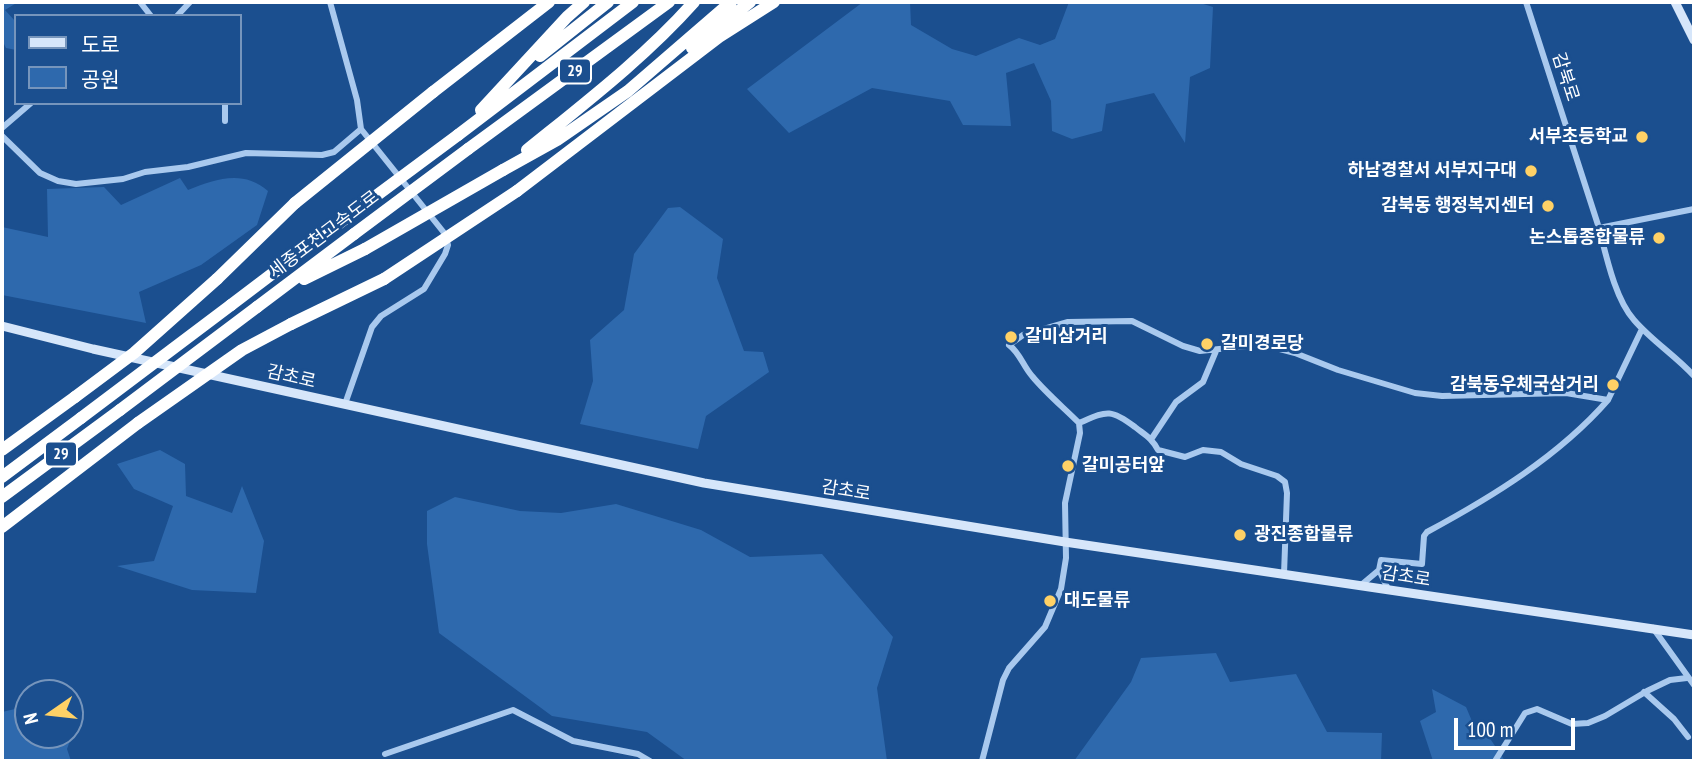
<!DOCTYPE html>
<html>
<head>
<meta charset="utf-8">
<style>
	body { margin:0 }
	#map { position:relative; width:1696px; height:763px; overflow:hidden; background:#1b4f8f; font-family:"PT Sans Narrow","Noto Sans KR",sans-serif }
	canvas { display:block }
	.frame { position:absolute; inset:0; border:4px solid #fff; pointer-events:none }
	.legend { position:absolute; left:14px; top:14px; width:228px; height:91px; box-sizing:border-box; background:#1b4f8f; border:2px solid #7695bc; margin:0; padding:9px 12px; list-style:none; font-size:21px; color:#fff }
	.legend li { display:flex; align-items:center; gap:14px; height:35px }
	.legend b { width:35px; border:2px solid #7695bc }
	.north { position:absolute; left:14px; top:679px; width:70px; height:70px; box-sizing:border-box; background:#1b4f8f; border:2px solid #7695bc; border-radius:50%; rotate:256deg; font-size:19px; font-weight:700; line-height:28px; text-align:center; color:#fff }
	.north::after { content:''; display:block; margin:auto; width:24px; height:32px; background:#ffd166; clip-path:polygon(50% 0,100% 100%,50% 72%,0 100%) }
	.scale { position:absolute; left:1454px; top:718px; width:121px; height:32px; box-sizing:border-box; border:4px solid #fff; border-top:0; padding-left:9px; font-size:21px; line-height:24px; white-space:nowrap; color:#fff; -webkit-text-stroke:5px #1b4f8f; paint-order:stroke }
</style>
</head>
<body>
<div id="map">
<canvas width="1696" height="763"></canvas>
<div class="frame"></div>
<ul class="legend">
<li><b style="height:9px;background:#d6e6fa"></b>도로</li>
<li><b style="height:19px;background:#2e69ad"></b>공원</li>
</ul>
<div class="north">N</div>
<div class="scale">100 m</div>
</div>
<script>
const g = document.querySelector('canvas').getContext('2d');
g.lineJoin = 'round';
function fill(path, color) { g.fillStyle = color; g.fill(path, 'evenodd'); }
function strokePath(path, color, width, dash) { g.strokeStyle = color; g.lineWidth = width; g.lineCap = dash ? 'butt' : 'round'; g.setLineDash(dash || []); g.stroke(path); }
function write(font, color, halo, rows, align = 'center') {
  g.font = font + ' "PT Sans Narrow","Noto Sans KR",sans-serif'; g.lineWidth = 6; g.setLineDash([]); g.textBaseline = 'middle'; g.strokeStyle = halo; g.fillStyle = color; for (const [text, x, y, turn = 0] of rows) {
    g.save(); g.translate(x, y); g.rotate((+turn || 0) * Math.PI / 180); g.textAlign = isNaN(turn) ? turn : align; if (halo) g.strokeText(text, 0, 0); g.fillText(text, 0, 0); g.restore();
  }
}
fill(new Path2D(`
	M 2,2 L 18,2 L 5,10 L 16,22 L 16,50 L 6,48 L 2,40 Z
	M 863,2 L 910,2 L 911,25 L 952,49 L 976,56 L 1019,38 L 1040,45 L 1055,39 L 1069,2 L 1197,2 L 1213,7 L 1210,68 L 1190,77 L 1185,143 L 1154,93 L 1106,104 L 1102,131 L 1072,139 L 1052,131 L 1051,101 L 1034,63 L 1006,73 L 1011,126 L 963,125 L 950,101 L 872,88 L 789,133 L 747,89 Z
	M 180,178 L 188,190 C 215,179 243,169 268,191 L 257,225 L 201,265 L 139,292 L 146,323 L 2,295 L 2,227 L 48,237 L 47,189 L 104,187 L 121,205 Z
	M 680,207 L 723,239 L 717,278 L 744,351 L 763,352 L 769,372 L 706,416 L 698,449 L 580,424 L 593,381 L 590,340 L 624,310 L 634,254 L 668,208 Z
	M 160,450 L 185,464 L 186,496 L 232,513 L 242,486 L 264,541 L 256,593 L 192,590 L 117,566 L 154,561 L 173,506 L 134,489 L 117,464 Z
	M 455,497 L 520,511 L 561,513 L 616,504 L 701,530 L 750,557 L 822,554 L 893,637 L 877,688 L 887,761 L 687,761 L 647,732 L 552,716 L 439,633 L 427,544 L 427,511 Z
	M 1216,653 L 1230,682 L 1296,674 L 1327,732 L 1382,733 L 1381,761 L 1074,761 L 1131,682 L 1141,658 Z
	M 1432,689 L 1466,707 L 1477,733 L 1489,737 L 1505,761 L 1433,761 L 1420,721 L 1436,712 Z
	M 28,706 L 28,735 L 70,735 L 70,707 L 82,707 L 67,749 L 71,761 L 2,761 L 2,712 Z`), '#2e69ad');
strokePath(new Path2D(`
	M 140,2 L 151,16
	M 330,2 L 357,100 L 361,129
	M 1526,2 L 1599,228 C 1606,255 1615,299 1634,320 C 1652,341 1676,356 1694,376
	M 177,16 L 190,2
	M 225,103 L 225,121
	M 2,128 L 31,103
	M 2,136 L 40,173 L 58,181 L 76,184 L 123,179 L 145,172 L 188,167 L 246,153 L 322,155 L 334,152 L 361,129 L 445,234 L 448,245 L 445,254 L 424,289 L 381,316 L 372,327 L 345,404
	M 1599,228 L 1694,209
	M 1079,423 C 1107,411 1110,408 1135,427 C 1145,435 1152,438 1158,450 L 1185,457 L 1203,450 L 1221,452 L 1241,464 L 1277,476 L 1285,482 L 1287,493 L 1284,574
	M 1152,438 L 1176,402 L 1203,382 L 1216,351
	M 1379,570 L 1381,560 L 1422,564 L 1424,536 L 1427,532 C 1492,497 1559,456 1608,400
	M 1360,586 L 1379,570 L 1389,591
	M 1653,628 L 1694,685
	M 1644,692 L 1674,719 L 1688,737
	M 385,754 L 513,710 L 573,741 L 638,754 L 650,761
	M 982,761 L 1003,680 L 1009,668 L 1045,627 L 1061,589 L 1066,558 L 1065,503 L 1080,433 L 1079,423 C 1063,407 1046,393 1032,376 C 1023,366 1020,353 1009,345 L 1023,335 L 1068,322 L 1132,321 L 1183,346 L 1200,351 L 1258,345 L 1276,348 L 1295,353 L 1338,370 L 1415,393 L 1442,396 L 1566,393 L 1608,400 L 1642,329
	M 1495,761 L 1525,713 L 1537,709 L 1572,724 L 1588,723 L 1605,716 L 1647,691 L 1670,680 L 1687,678`), '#a9c9ee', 6);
strokePath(new Path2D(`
	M 1675,2 L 1694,40
	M 2,326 L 93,349 L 704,483 L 1065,542 L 1694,635`), '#d6e6fa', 9);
strokePath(new Path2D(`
	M 692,48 L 750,2
	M 540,56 L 608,2
	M 433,92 L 549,2
	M 481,110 L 567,17 L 584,2
	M 458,135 L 633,2
	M 468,149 L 669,2
	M 527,150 C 585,103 645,57 694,2
	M 503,170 L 557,140 L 628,91 L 731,2
	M 517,191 L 719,37 L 774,2
	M 217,279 L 295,203
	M 304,279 L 365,249
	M 231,305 L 326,233
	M 257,307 L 354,234
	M 291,324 L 384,279
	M 2,450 L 75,397
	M 2,477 L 81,418
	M 2,497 L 120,410
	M 2,527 L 138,423`), '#fff', 12);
strokePath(new Path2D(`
	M 295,203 L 433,92
	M 326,233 L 458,135
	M 354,234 L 468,149
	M 365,249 L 503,170
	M 384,279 L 517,191
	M 75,397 L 134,353 L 217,279
	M 120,410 L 257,307
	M 81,418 L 231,305
	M 138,423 L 242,350 L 291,324`), '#fff', 12);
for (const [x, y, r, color] of [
	[1642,137,7,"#ffd166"],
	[1531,171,7,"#ffd166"],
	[1548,206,7,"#ffd166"],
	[1659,238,7,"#ffd166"],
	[1011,337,7,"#ffd166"],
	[1207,344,7,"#ffd166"],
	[1613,385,7,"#ffd166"],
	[1068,466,7,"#ffd166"],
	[1240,535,7,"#ffd166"],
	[1050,601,7,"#ffd166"]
]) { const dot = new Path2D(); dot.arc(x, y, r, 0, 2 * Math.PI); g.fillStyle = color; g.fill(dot); strokePath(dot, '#1b4f8f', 2.5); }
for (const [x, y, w] of [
	[575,71,32],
	[61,454,32]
]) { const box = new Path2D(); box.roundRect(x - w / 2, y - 12.5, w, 25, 5); g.fillStyle = '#1b4f8f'; g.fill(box); strokePath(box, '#fff', 2); }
write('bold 16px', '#fff', null, [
	["29",575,71],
	["29",61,454]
]);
write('18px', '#fff', '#1b4f8f', [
	["감북로",1565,77,72],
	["세종포천고속도로",324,235,-37],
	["감초로",291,377,13],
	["감초로",846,491,9],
	["감초로",1406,577,9]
]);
write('bold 18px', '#fff', '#1b4f8f', [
	["서부초등학교",1628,137],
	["하남경찰서 서부지구대",1517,171],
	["감북동 행정복지센터",1534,206],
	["논스톱종합물류",1645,238],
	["갈미삼거리",1025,337,"left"],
	["갈미경로당",1221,344,"left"],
	["감북동우체국삼거리",1599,385],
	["갈미공터앞",1082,466,"left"],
	["광진종합물류",1254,535,"left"],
	["대도물류",1064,601,"left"]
], 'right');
</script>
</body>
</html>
